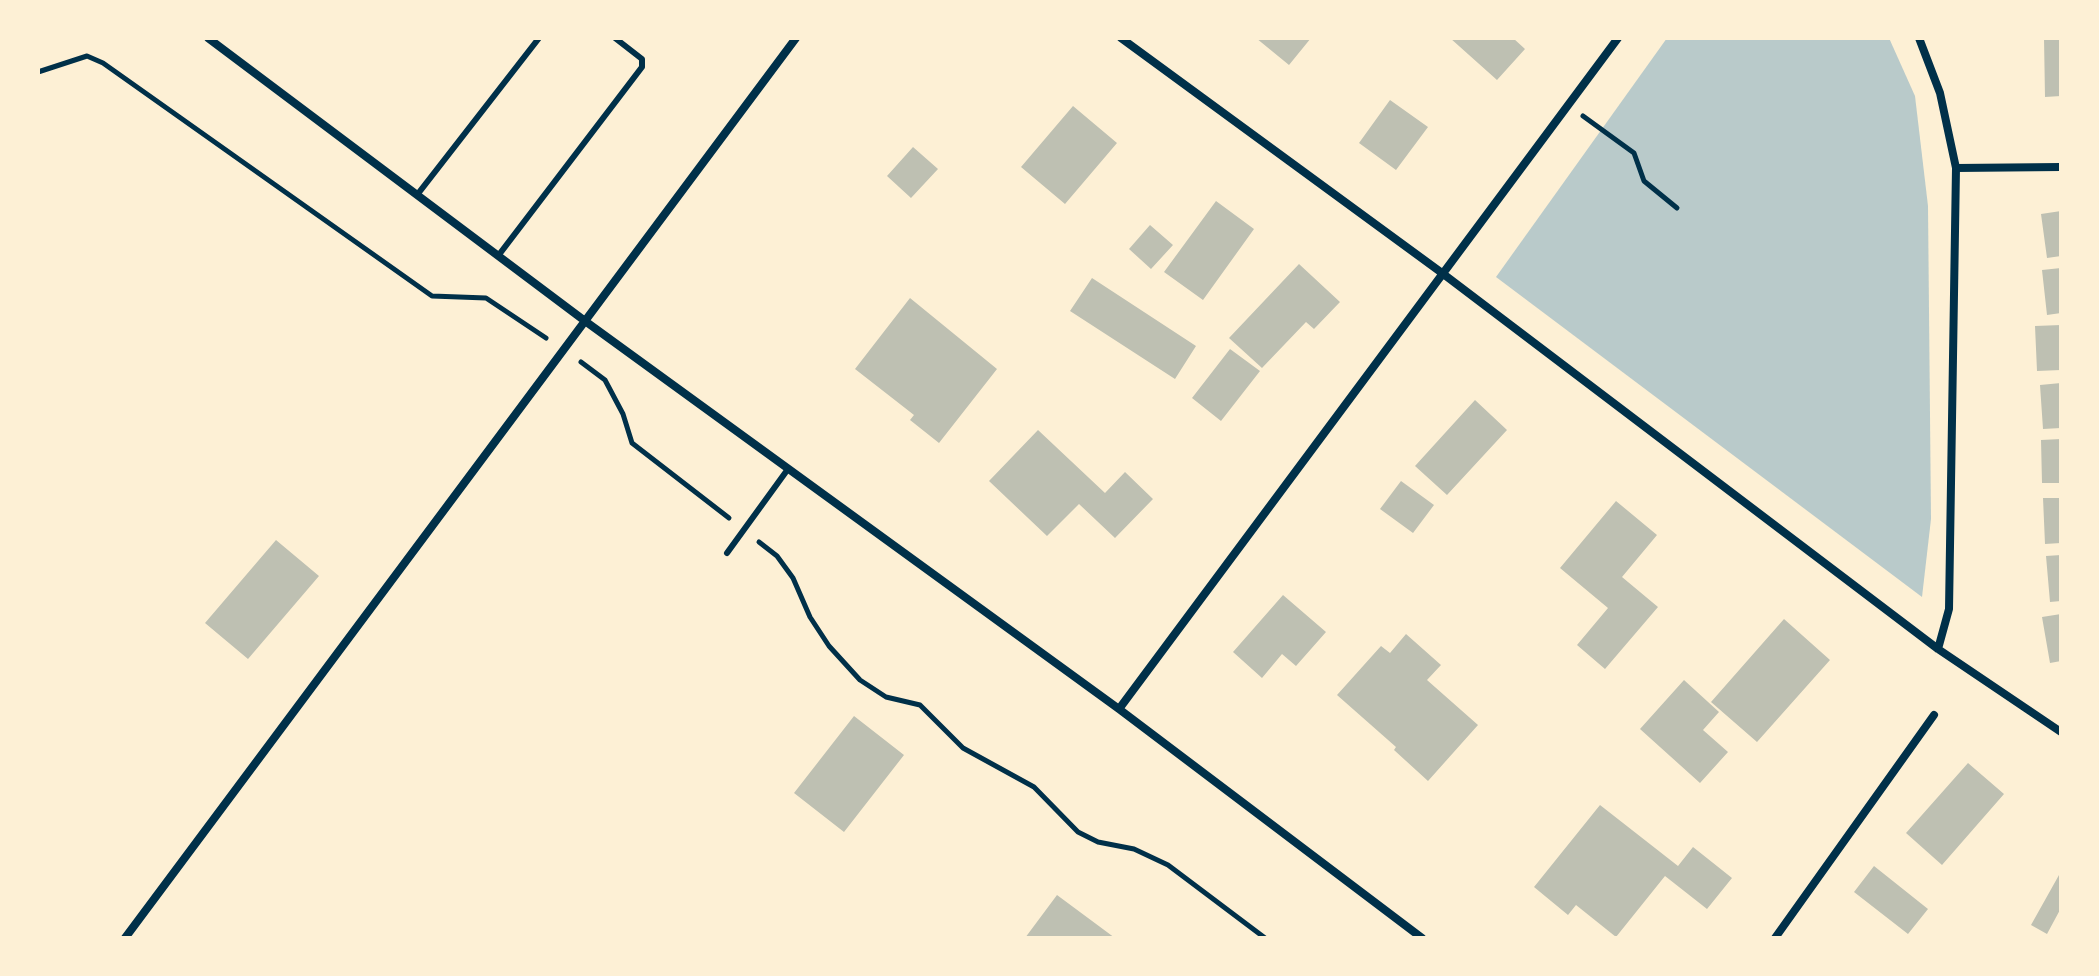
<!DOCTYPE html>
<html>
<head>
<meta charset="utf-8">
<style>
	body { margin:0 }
	#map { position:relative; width:2099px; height:976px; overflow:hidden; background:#fdf0d5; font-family:"Archivo Narrow",sans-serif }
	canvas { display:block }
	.frame { position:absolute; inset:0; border:40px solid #fdf0d5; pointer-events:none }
</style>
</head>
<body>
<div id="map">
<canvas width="2099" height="976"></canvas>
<div class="frame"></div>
</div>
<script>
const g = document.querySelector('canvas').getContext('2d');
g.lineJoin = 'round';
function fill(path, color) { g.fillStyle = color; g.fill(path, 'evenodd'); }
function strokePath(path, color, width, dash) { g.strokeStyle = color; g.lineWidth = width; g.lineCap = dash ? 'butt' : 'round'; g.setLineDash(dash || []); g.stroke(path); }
fill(new Path2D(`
	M 1667,38 L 1889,38 L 1915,96 L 1928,206 L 1931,519 L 1922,597 L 1496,277 Z`), '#b9caca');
fill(new Path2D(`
	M 1256,38 L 1311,38 L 1289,65 Z
	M 1450,38 L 1513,38 L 1525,49 L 1497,80 Z
	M 2044,38 L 2061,38 L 2061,96 L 2045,97 Z
	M 1390,100 L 1428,127 L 1396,170 L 1359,143 Z
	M 1073,106 L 1117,143 L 1065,204 L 1021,167 Z
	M 913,147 L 938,169 L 911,198 L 887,176 Z
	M 1216,201 L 1254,229 L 1203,300 L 1164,272 Z
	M 2061,211 L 2061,256 L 2047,258 L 2041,214 Z
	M 1150,225 L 1173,245 L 1151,269 L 1129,249 Z
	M 1299,264 L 1340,302 L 1314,329 L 1306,322 L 1262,368 L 1229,338 Z
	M 2061,268 L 2061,313 L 2047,315 L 2042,270 Z
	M 1092,278 L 1196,346 L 1175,379 L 1070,311 Z
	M 910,298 L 997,369 L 939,443 L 910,420 L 914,415 L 855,369 Z
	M 2061,325 L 2061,370 L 2037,371 L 2035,326 Z
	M 1230,349 L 1260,371 L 1221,421 L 1192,398 Z
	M 2061,383 L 2061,428 L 2043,429 L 2040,385 Z
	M 1475,400 L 1507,430 L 1447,495 L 1415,466 Z
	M 1038,430 L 1105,493 L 1125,472 L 1153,499 L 1115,538 L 1079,504 L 1047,536 L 989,481 Z
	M 2061,439 L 2061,483 L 2042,483 L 2041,440 Z
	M 1401,481 L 1434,505 L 1413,533 L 1380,509 Z
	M 2043,498 L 2061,498 L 2061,543 L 2045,544 Z
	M 1616,501 L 1657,535 L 1622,577 L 1658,607 L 1605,669 L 1577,645 L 1608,608 L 1560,568 Z
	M 276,540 L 319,576 L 248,659 L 205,623 Z
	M 2061,555 L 2061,601 L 2050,602 L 2046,556 Z
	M 1283,595 L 1326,632 L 1296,666 L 1282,654 L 1262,678 L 1233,652 Z
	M 2061,614 L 2061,661 L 2050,663 L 2042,617 Z
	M 1784,619 L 1830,660 L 1757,742 L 1711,702 Z
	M 1406,634 L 1441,665 L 1427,680 L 1478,725 L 1428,781 L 1394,750 L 1396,747 L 1337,695 L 1381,646 L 1390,653 Z
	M 1684,680 L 1719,712 L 1703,730 L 1728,752 L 1700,783 L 1640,729 Z
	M 854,716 L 904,755 L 844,832 L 794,793 Z
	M 1968,763 L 2004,794 L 1942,865 L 1906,833 Z
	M 1600,805 L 1678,866 L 1693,847 L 1732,878 L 1707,909 L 1665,876 L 1616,937 L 1576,905 L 1568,915 L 1534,887 Z
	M 1874,866 L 1928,909 L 1908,934 L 1854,892 Z
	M 2059,875 L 2061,876 L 2061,908 L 2047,934 L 2031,925 Z
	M 1057,895 L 1115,938 L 1025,938 Z`), '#bec0b2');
strokePath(new Path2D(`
	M 38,72 L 87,56 L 103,63 L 432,296 L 486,298 L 546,338
	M 1583,116 L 1634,153 L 1644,181 L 1677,208
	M 581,362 L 605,380 L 623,414 L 632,443 L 729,518
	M 759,542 L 777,556 L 793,578 L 810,617 L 829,646 L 860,680 L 886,697 L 920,705 L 963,748 L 1034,787 L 1078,832 L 1098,842 L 1134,849 L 1168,865 L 1265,938`), '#003049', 5);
strokePath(new Path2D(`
	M 417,195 L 539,38
	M 498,256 L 642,67 L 642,59 L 615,38
	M 727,553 L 788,469`), '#003049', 6);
strokePath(new Path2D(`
	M 208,38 L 585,321 L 1119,709 L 1422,938
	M 1121,38 L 1442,273 L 1938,649 L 2061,732
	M 1919,38 L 1940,93 L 1956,168 L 1949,609 L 1938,649
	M 1956,168 L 2061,167
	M 1119,709 L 1618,38
	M 125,938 L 796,38
	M 1775,938 L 1934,715`), '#003049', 8);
</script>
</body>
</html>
